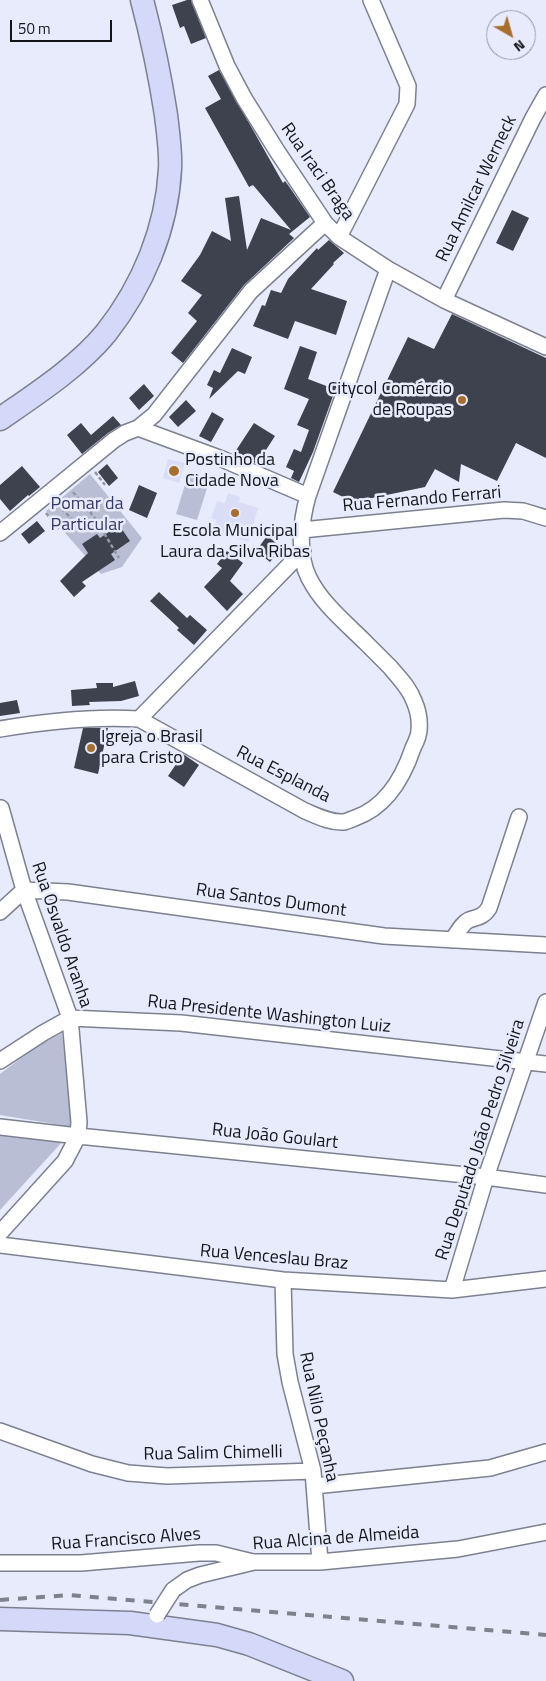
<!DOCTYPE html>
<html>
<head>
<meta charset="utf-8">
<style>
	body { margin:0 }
	#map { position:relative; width:546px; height:1681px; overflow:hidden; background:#e7ebfc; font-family:"Titillium Web",sans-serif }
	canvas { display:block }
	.north { position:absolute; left:486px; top:10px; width:50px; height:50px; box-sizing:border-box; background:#e7ebfc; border:1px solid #9395a2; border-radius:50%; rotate:142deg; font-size:14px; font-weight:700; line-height:20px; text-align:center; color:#14151b }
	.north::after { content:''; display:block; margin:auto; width:18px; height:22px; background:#a86e2d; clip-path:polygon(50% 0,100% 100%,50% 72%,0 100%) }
	.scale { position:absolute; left:10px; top:20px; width:102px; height:22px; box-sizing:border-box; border:2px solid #14151b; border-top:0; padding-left:6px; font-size:15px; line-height:18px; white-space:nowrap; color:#14151b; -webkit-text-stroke:4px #e7ebfc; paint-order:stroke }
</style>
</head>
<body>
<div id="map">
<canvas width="546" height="1681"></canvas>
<div class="north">N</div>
<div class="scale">50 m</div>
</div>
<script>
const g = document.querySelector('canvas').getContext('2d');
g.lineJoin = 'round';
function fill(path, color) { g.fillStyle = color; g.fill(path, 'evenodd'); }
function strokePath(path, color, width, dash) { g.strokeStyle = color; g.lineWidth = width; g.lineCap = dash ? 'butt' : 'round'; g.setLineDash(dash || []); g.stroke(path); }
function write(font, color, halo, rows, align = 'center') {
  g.font = font + ' "Titillium Web",sans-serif'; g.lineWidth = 5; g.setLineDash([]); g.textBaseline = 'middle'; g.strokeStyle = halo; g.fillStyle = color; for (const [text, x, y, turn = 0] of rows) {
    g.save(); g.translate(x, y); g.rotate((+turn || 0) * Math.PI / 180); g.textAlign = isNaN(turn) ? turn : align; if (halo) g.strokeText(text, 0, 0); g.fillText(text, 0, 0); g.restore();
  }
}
fill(new Path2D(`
	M 168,459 L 185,463 L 179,483 L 163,478 Z
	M 228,493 L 240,497 L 239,502 L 258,508 L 248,542 L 213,531 L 216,520 L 211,518 L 217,501 L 225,503 Z`), '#d9def6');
fill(new Path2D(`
	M 90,474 L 142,538 L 122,567 L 101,574 L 46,511 Z
	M 188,475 L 209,482 L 197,520 L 176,514 Z
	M 62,1033 L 70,1089 L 72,1127 L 0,1115 L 0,1074 L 37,1046 Z
	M 0,1132 L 63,1141 L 0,1210 Z`), '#b9bed5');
fill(new Path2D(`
	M 187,0 L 191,0 L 206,38 L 191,44 L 184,26 L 180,28 L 172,5 Z
	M 219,70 L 283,183 L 285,181 L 288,185 L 310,217 L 289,234 L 294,238 L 244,285 L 183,363 L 171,353 L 197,321 L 188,313 L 202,295 L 181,281 L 200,255 L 212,231 L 231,241 L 225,198 L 239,196 L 247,250 L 261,218 L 291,230 L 253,185 L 249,187 L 205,108 L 221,99 L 208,76 Z
	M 512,210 L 529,218 L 513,251 L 496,243 Z
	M 329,240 L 344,253 L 333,263 L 334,264 L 311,289 L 347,301 L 336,335 L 295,321 L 288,339 L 253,326 L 262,305 L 265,306 L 271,290 L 281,293 L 288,279 L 317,248 L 318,250 Z
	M 452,314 L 546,358 L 546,458 L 516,443 L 497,481 L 461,464 L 459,482 L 435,469 L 425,487 L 353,502 L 333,492 L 408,337 L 434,349 Z
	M 300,346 L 317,352 L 308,379 L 329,387 L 332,380 L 338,382 L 313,452 L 299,482 L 291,478 L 294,471 L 286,467 L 294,449 L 301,452 L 309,430 L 297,425 L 309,399 L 284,389 Z
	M 232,348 L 252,357 L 245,374 L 238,371 L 209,399 L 213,388 L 207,385 L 214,370 L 220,373 Z
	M 144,384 L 154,396 L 139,410 L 129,398 Z
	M 186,400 L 196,411 L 178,427 L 169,417 Z
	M 212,412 L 224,419 L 211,442 L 199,436 Z
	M 113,416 L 121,425 L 108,433 L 82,454 L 67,435 L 81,423 L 91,435 Z
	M 254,423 L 275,436 L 257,464 L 235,452 Z
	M 107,464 L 118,478 L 109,486 L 98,472 Z
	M 22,466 L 40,487 L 29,496 L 28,495 L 10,511 L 0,499 L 0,485 Z
	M 139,485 L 157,493 L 147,518 L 129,510 Z
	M 37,521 L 45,531 L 29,544 L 21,534 Z
	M 119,525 L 130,541 L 111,554 L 115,560 L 82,582 L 86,586 L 74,597 L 60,581 L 88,553 L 82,544 L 97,534 L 100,538 Z
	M 267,536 L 282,547 L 270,562 L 256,551 Z
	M 227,551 L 243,563 L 230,581 L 243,594 L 227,611 L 204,587 L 222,568 L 217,564 Z
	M 159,592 L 187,618 L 190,615 L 207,630 L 194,645 L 177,630 L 179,628 L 150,601 Z
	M 135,681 L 139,696 L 121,701 L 89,702 L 90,705 L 72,706 L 71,690 L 97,688 L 96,683 L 113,683 L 113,687 Z
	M 17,700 L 20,713 L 0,716 L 0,703 Z
	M 83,728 L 108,728 L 98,774 L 74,768 Z
	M 183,754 L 199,765 L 184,787 L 168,776 Z`), '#3e414e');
const street = new Path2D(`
	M 200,0 L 227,66 L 244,98 L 277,151 L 325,223 L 339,237 L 388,269 L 444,300 L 546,347
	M 339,237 L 407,104 L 408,86 L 371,0
	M 444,300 L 533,118 L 546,95
	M 138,428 L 222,459 L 308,496
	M 302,530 L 504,510 L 523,511 L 546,518
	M 0,533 L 114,440 L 125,433 L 138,428 L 154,415 L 251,291 L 325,223
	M 139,719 L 303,551
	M 0,729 C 47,721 92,716 139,719 L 305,811 C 317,816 331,823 344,822 C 348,821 352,819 355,818 C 386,807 403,778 413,748 C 416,742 419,736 419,730 C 420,720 418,710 414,701 C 409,687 399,678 390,667 C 382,659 374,651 366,643 C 346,623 322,604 309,578 C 297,555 301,520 308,496 L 388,269
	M 0,912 L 24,890 L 68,892 L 384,936 L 546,945
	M 452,940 C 457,934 462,923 469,920 C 478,917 483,917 489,908 L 519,817
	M 0,1061 L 43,1033 L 70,1018 L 181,1023 L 546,1064
	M 0,1127 L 78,1136 L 486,1177 L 546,1185
	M 0,1233 L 65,1161 L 78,1136 L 79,1122 L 70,1018 L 24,890 L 1,808
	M 0,1245 L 283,1280 L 452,1290 L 546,1279
	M 283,1280 L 285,1354 L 290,1382 L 313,1471 L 320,1562
	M 452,1290 L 486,1177 L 546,1002
	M 0,1431 L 92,1464 L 128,1473 L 167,1476 L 313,1471
	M 314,1486 L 490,1468 L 546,1452
	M 0,1563 L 81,1563 L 199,1553 L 216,1553 L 253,1562
	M 173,1590 L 187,1580 L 200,1575 L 254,1562 L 320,1562 L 458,1549 L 546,1532`);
const secondary = new Path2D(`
	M 0,419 C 36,394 78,367 106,333 C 143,286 167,228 170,169 C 171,151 168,133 166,115 C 160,76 152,38 142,0
	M 0,1619 L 130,1623 L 217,1635 L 249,1644 L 342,1681`);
strokePath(street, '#7d808f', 18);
strokePath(secondary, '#7d808f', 25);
strokePath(new Path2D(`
	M 95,472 L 105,485
	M 73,492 L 95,518 L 119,558
	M 57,504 L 76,523 L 94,530 L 100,527
	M 46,513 L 59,529`), '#9295a2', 2.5, [4, 2.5]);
strokePath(street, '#fff', 15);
strokePath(secondary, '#d4d8f9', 22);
strokePath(new Path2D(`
	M 0,1600 L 70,1595 L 546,1635`), '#7f828d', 4, [9, 9]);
const streetBridge = new Path2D(`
	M 157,1615 L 173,1590`);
strokePath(streetBridge, '#7d808f', 18, []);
strokePath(streetBridge, '#fff', 15);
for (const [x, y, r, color] of [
	[462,400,5,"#a86e2d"],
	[174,471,6,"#a86e2d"],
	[235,513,5,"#a86e2d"],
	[91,748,5,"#a86e2d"]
]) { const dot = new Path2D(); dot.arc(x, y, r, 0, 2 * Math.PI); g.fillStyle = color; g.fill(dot); strokePath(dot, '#e7ebfc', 2); }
write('18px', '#14151b', '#e7ebfc', [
	["Rua Iraci Braga",317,172,55],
	["Rua Amilcar Werneck",477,189,-64],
	["Rua Fernando Ferrari",422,500,-5],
	["Rua Esplanda",283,775,27],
	["Rua Santos Dumont",271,901,8],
	["Rua Osvaldo Aranha",61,935,71],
	["Rua Presidente Washington Luiz",269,1015,6],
	["Rua João Goulart",275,1137,6],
	["Rua Deputado João Pedro Silveira",481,1140,-72],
	["Rua Venceslau Braz",274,1258,5],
	["Rua Nilo Peçanha",318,1417,78],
	["Rua Salim Chimelli",213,1454,-1],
	["Rua Alcina de Almeida",336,1539,-4],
	["Rua Francisco Alves",126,1540,-4]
]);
write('18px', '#14151b', '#e7ebfc', [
	["Citycol Comércio",452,390,"right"],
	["de Roupas",452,411,"right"],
	["Postinho da",185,461],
	["Cidade Nova",185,482],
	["Escola Municipal",235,532,"center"],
	["Laura da Silva Ribas",235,553,"center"],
	["Igreja o Brasil",101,738],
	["para Cristo",101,759]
], 'left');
write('18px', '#343a67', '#e7ebfc', [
	["Pomar da",87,505],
	["Particular",87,526]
]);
</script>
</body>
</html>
